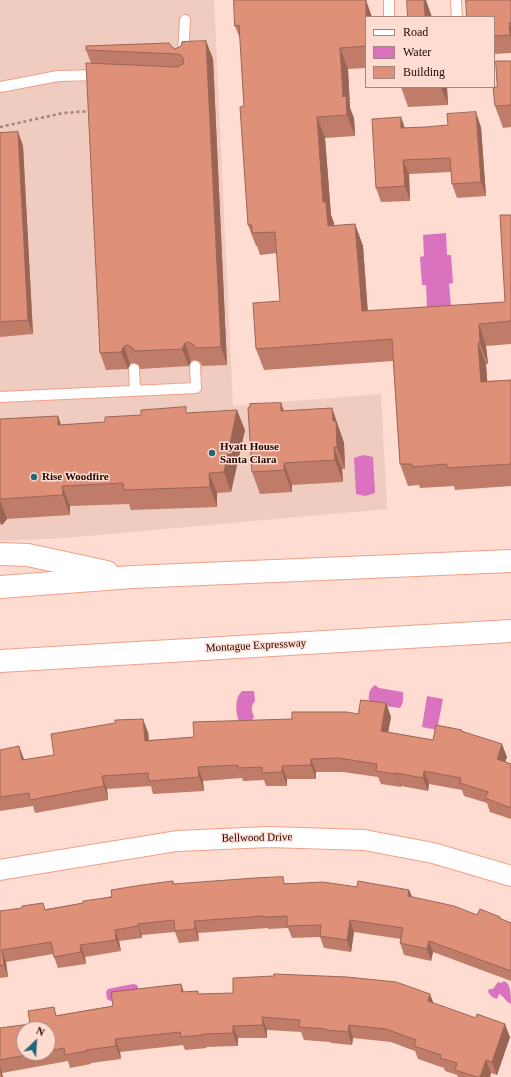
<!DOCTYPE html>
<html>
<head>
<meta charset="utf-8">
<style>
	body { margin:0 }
	#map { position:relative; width:511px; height:1077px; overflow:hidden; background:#fedcd2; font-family:"Times New Roman",serif }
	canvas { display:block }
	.legend { position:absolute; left:365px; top:16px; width:130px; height:72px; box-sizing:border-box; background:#fedcd2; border:1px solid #a5867e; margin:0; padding:5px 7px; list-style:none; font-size:12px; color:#200601 }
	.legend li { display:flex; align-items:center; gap:8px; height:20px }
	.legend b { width:20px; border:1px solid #a5867e }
	.north { position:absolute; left:16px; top:1021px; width:40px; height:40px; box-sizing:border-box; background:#fedcd2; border:1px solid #a5867e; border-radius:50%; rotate:25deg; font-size:11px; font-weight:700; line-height:16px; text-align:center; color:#200601 }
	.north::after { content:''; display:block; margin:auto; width:14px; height:18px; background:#267; clip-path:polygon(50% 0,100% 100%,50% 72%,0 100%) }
</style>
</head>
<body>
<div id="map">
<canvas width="511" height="1077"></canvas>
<ul class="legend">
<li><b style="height:5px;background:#fff"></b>Road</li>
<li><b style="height:11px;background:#da72bf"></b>Water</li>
<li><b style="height:11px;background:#de9079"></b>Building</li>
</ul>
<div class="north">N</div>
</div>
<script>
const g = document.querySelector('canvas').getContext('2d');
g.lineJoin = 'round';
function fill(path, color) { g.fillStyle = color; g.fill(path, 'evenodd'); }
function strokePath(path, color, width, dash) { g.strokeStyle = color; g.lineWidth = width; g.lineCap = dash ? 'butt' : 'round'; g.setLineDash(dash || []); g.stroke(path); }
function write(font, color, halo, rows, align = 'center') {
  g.font = font + ' "Times New Roman",serif'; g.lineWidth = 3; g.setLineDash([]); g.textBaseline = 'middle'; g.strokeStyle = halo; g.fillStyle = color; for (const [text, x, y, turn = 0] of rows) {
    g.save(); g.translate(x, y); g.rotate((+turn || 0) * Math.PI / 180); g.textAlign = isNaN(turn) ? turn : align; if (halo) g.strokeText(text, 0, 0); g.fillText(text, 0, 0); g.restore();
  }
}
fill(new Path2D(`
	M 0,0 L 214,0 L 233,406 L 381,394 L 387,509 L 65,538 L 0,541 Z`), '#efcbc0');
fill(new Path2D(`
	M 446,233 L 447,255 L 451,255 L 453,283 L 449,284 L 451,306 L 427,307 L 426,285 L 422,285 L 420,257 L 424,256 L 423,235 Z
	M 363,455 L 373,457 L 375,493 L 365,496 L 356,494 L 354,458 Z
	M 375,685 L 379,688 L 403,692 L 403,702 L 400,708 L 369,704 C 370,700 368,698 369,695 C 369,691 372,687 375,685 Z
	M 242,691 L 254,691 L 255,701 C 250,707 252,711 254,717 L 250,723 L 239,722 C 236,713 234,698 242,691 Z
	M 427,696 L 443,699 L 437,730 L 422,727 Z
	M 504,981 C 511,984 511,995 511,1004 C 506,1002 504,996 499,994 L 497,999 L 492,997 L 488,992 L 489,989 L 493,989 L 498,982 L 501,983 Z
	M 133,984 L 137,985 L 139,990 L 135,998 L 111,1001 L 107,999 L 106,992 L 108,989 Z`), '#da72bf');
const service = new Path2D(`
	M 389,0 L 389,17
	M 456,0 L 457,17
	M 183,54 L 185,20
	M 0,87 L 58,76 L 101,75
	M 134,369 L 135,390
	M 0,397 L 196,388 L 195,366`);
const minor = new Path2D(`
	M 0,870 L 177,841 L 269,837 L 364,840 L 433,853 L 511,876`);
const trunk = new Path2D(`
	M 0,554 L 28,555 L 107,572
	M 0,587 L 132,577 L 511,561
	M 0,661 L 511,631`);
strokePath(service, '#efa088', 12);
strokePath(minor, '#efa088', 22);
strokePath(trunk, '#efa088', 24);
strokePath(new Path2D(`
	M 0,127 L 63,113 L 92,111`), '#a2837b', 2.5, [3, 3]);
strokePath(service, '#fff', 10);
strokePath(minor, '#fff', 20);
strokePath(trunk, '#fff', 22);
fill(new Path2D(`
	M 234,0 L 333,0 L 366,17 L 366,68 L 348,69 L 350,108 L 354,118 L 355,136 L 325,138 L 331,215 L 334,223 L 334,226 L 355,224 L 363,246 L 368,311 L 505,302 L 511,215 L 511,344 L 486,346 L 488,364 L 486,364 L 487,381 L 511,380 L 511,486 L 455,490 L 454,486 L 420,488 L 419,485 L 408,486 L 400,464 L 393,361 L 264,370 L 256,349 L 280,301 L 277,253 L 260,255 L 257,246 L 256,246 L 248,225 L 244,106 L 240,39 L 235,26 Z
	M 511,0 L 511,53 L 494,54 L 494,17 Z
	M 206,41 L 213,59 L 227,365 L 202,366 L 200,362 L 195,360 L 191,361 L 189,366 L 140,369 L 139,365 L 134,363 L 130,364 L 128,369 L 106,370 L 100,353 L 91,63 L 86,50 L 172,47 L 175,49 Z
	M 511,61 L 511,127 L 503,128 L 495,106 L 497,87 Z
	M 401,87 L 447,87 L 448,105 L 408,107 Z
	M 481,127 L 486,196 L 457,198 L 452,184 L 451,172 L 409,174 L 410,201 L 381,202 L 376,188 L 405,128 Z
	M 18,132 L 23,146 L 33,334 L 0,337 L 0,133 Z
	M 281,403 L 284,411 L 332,408 L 344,443 L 345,469 L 342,469 L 343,482 L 292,485 L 292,492 L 260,494 L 252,472 Z
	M 188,413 L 245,430 L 231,492 L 217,493 L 217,507 L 131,510 L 129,504 L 70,506 L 70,515 L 7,519 L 2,525 L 0,524 L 0,419 L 61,425 L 105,422 Z
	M 386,703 L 391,717 L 388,732 L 433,740 L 462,731 L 507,757 L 505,762 L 511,764 L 511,819 L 490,812 L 487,803 L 464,796 L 462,790 L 429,784 L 428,791 L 401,786 L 401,787 L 381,784 L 378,777 L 343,772 L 316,772 L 316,779 L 287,779 L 287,786 L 266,786 L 264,780 L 243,781 L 242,778 L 203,781 L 204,791 L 153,794 L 151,786 L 107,789 L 108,800 L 35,813 L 33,806 L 0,811 L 0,750 L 24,760 L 54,755 L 148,732 L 149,740 L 194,737 L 292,719 L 358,714 Z
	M 173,881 L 174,884 L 286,883 L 409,890 L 412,897 L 477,915 L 500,917 L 501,919 L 511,923 L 511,981 L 433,952 L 431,961 L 404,955 L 400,943 L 401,939 L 354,932 L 351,952 L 324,948 L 320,937 L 292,938 L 288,928 L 268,929 L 268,928 L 198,933 L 199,941 L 179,943 L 175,932 L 142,935 L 142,938 L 119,941 L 121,951 L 85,957 L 86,964 L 58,968 L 53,954 L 6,962 L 8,977 L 0,978 L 0,911 L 46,909 L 83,903 Z
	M 181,984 L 184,992 L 199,994 L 433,1003 L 510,1037 L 497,1075 L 491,1073 L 490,1077 L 458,1077 L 457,1075 L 445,1071 L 444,1068 L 418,1059 L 415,1051 L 391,1042 L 353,1038 L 352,1045 L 331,1043 L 330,1042 L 304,1040 L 301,1032 L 267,1030 L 267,1038 L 238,1038 L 238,1046 L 206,1047 L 207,1048 L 185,1050 L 183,1045 L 120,1052 L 121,1059 L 91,1063 L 91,1064 L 70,1068 L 68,1061 L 2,1073 L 3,1077 L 0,1077 L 0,1028 L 30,1024 L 58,1015 L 113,1006 ZM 48,1029 L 48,1053 L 24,1053 Z`), '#bf7c68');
fill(new Path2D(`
	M 366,0 L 372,17 L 366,17 Z
	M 424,0 L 426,0 L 432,17 L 425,17 Z
	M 509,23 L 511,27 L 511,37 L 510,35 Z
	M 206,41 L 213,59 L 227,365 L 221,347 Z
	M 340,48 L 348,69 L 350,108 L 354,118 L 355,136 L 347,115 L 343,97 Z
	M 441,87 L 447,87 L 448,105 Z
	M 476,112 L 481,127 L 486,196 L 481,182 Z
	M 317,117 L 325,138 L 331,215 L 334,223 L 336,248 L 328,226 L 323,202 Z
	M 401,117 L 406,131 L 401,128 Z
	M 18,132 L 23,146 L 33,334 L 28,320 Z
	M 403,160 L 409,174 L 410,201 L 405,186 Z
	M 355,224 L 363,246 L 369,333 L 362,311 Z
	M 479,324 L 486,346 L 488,364 L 480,343 Z
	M 185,343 L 191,361 L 189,366 L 182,349 Z
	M 478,343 L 486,364 L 489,403 L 481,382 Z
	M 124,346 L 130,364 L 128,369 L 121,352 Z
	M 281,403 L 289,425 L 281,411 Z
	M 332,408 L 344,443 L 345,469 L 337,447 L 333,421 Z
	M 237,410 L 245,430 L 231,492 L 224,472 Z
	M 58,416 L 65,436 L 58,425 Z
	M 334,447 L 342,469 L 343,482 L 335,460 Z
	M 284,463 L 292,485 L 292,492 L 284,470 Z
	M 209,473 L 217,493 L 217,507 L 210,487 Z
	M 62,486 L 70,506 L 70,515 L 63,495 Z
	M 0,500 L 7,519 L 2,525 L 0,521 Z
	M 386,703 L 391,717 L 386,744 L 381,731 Z
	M 143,719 L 148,732 L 150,754 L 145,741 Z
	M 502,744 L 507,757 L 502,772 L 497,759 Z
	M 19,746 L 24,759 L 26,774 L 22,760 Z
	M 311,759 L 316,772 L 316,779 L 311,765 Z
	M 282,766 L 287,779 L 287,786 L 282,772 Z
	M 198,767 L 203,781 L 204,791 L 199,777 Z
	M 424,771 L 429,784 L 428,791 L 423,778 Z
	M 396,773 L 401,786 L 401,787 L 396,774 Z
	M 102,776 L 107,789 L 108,800 L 104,786 Z
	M 409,890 L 414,901 L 408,896 Z
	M 350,920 L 354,932 L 351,952 L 347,940 Z
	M 194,921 L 198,933 L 199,941 L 195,929 Z
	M 138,924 L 142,935 L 142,938 L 138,926 Z
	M 115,930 L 119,941 L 121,951 L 116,940 Z
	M 429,941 L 433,952 L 431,961 L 427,949 Z
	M 80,945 L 85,957 L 86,964 L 81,952 Z
	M 2,950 L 6,962 L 8,977 L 4,965 Z
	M 181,984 L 185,997 L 182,992 Z
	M 430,994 L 435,1007 L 428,1001 Z
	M 262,1017 L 267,1030 L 267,1038 L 263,1025 Z
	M 505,1024 L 510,1037 L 497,1075 L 492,1062 Z
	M 349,1025 L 353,1038 L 352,1045 L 348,1032 Z
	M 233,1026 L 238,1038 L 238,1046 L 233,1033 Z
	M 115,1039 L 120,1052 L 121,1059 L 116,1046 Z
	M 486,1060 L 491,1073 L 490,1077 L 480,1077 Z
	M 0,1066 L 2,1073 L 3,1077 L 2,1077 L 0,1071 Z`), '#9b6555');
const building = new Path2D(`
	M 234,0 L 366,0 L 366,46 L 340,48 L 343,97 L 346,96 L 347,115 L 317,117 L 323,202 L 326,202 L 328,226 L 355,224 L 362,311 L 505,302 L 500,215 L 511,215 L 511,321 L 479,324 L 480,343 L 478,343 L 481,382 L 511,380 L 511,464 L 447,468 L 447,464 L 412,467 L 412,464 L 400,464 L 392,339 L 256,349 L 253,303 L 280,301 L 275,232 L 252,233 L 252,225 L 248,225 L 240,107 L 244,106 L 239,25 L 235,26 Z
	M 407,0 L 424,0 L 425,17 L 408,17 Z
	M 466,0 L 511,0 L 511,23 L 509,23 L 510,35 L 494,36 L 494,17 L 467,17 Z
	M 206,41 L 221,347 L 195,348 L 194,345 L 189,342 L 185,343 L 182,349 L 134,351 L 133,348 L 128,345 L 124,346 L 121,352 L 100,353 L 86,63 L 177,67 L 183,64 L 184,60 L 181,55 L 178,54 L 86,50 L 86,46 L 169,43 L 172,47 L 175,49 L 181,46 L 182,42 Z
	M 496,61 L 511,61 L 511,105 L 495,106 L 493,87 L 497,87 Z
	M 476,112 L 481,182 L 452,184 L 450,158 L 403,160 L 405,186 L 376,188 L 372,119 L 401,117 L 401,128 L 426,127 L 448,125 L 447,114 Z
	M 18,132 L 28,320 L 0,322 L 0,133 Z
	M 281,403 L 281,411 L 332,408 L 333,421 L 336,421 L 337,447 L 334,447 L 335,460 L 284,463 L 284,470 L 252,472 L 248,408 L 250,407 L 250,404 Z
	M 186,407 L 186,413 L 237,410 L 224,472 L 209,473 L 210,487 L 124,490 L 123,483 L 62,486 L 63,495 L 0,499 L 0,419 L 58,416 L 58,425 L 105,422 L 105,417 L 141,415 L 141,410 L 155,409 Z
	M 361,700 L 386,703 L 381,731 L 433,740 L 436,725 L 462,730 L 461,731 L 502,744 L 497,759 L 511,764 L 511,808 L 485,798 L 488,792 L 460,783 L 461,778 L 424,771 L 423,778 L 396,773 L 396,774 L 376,771 L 377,764 L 338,758 L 311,759 L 311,765 L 282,766 L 282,772 L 262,773 L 262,767 L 238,768 L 238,765 L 198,767 L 199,777 L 149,781 L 148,773 L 102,776 L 104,786 L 30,800 L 29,793 L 0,797 L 0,750 L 19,746 L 22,760 L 54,755 L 51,734 L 115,723 L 115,720 L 143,719 L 145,741 L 194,737 L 193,722 L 292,719 L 292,712 L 347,712 L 358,714 Z
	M 283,877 L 284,884 L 323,882 L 357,887 L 358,881 L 409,890 L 408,896 L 454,906 L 477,915 L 480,909 L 500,917 L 499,918 L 511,923 L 511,971 L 429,941 L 427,949 L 400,943 L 403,928 L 350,920 L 347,940 L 320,936 L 321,925 L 287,926 L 287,916 L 264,917 L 264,916 L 194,921 L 195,929 L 175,931 L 174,920 L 138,924 L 138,926 L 115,930 L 116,940 L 80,945 L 81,952 L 54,957 L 51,942 L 2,950 L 4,965 L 0,966 L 0,911 L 22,908 L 22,906 L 43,903 L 45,910 L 83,903 L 83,901 L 112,897 L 111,890 L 142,885 L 173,881 L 173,884 L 255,878 Z
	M 274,974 L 347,977 L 396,982 L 430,994 L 428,1001 L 476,1018 L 477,1014 L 505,1024 L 492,1062 L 486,1060 L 480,1077 L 477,1077 L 455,1070 L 457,1063 L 440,1058 L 441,1055 L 414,1046 L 416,1040 L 386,1029 L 349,1025 L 348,1032 L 326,1030 L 326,1029 L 299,1027 L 300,1020 L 262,1017 L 263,1025 L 233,1026 L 233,1033 L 202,1034 L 202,1035 L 181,1037 L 180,1032 L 115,1039 L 116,1046 L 86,1050 L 87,1051 L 65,1055 L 64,1048 L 48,1051 L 48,1029 L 24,1029 L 24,1053 L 37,1053 L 0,1060 L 0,1028 L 30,1024 L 28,1011 L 54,1007 L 56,1016 L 113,1006 L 111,992 L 181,984 L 182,992 L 198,991 L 198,994 L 233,993 L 233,978 L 274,976 Z`);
fill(building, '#de9079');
strokePath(building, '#9b6555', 1);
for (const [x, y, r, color] of [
	[212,453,4,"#267"],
	[34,477,4,"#267"]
]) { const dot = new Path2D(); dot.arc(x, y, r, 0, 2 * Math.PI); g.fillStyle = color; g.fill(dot); strokePath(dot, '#fedcd2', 1.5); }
write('bold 11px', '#200601', '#fedcd2', [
	["Hyatt House",220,447],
	["Santa Clara",220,460],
	["Rise Woodfire",42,477]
], 'left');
write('11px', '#200601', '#fedcd2', [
	["Montague Expressway",256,646,-3],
	["Bellwood Drive",257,838,-1]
]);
</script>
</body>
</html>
